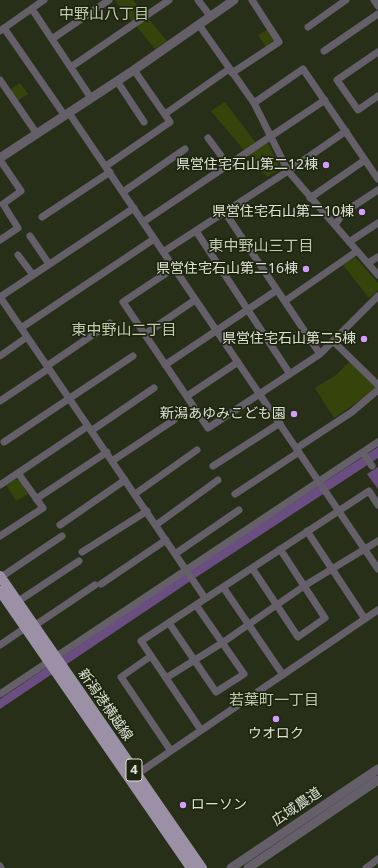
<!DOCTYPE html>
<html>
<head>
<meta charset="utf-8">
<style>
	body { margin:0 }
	canvas { display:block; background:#282f18 }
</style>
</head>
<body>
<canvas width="378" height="868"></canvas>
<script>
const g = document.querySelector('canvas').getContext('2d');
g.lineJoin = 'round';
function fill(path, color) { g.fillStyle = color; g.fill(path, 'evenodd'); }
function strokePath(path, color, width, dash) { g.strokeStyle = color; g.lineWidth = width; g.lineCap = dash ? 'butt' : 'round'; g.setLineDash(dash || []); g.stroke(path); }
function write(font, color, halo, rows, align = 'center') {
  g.font = font + ' "Noto Sans","Noto Sans JP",sans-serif'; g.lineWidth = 3.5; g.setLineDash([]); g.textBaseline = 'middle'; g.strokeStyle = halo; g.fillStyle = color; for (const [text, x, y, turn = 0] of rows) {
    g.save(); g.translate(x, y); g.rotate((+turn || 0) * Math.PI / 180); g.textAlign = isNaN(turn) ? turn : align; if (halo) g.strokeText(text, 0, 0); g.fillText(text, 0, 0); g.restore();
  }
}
fill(new Path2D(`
	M 115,0 L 133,0 L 167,41 L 155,49 Z
	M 267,30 L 274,40 L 266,47 L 258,35 Z
	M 20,83 L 28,94 L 17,101 L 9,90 Z
	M 225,102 L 259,147 L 268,143 L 280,169 L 267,177 L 211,111 Z
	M 355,257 L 378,283 L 378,290 L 369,298 L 343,265 Z
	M 350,361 L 376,387 L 369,394 L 334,418 L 315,388 L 336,375 Z
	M 14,480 L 19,480 L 28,494 L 16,501 L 6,485 Z`), '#35440a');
fill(new Path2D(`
	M 378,447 L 378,458 L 189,582 L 0,709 L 0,699 L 184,574 Z
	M 378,467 L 378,489 L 367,474 Z`), '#6a4e82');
strokePath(new Path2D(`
	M 198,0 L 211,17
	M 374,0 L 378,6
	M 32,9 L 91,98
	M 199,25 L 254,103 L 288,171 L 378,275
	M 308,27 L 346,0
	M 4,28 L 65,116
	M 0,31 L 44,0
	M 52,39 L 109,0
	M 324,51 L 378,14
	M 378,52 L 337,80 L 358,110 L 378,96
	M 71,67 L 169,0
	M 232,73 L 279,42 L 252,0
	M 0,80 L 37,134
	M 117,81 L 144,122
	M 254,103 L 303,69 L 378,179
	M 69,113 L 378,569
	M 165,114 L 229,69
	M 208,138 L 228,165
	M 0,160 L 21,191 L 3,204 L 18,228 L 0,240
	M 106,166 L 170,122 L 134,70
	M 123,192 L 185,149
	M 310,198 L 365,160
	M 224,211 L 320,354
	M 42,217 L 110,172
	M 143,222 L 325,100
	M 335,225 L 343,213 L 378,190
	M 196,231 L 290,374
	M 30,236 L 49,264
	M 349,242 L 378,223
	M 163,252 L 288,171 L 346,131
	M 18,255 L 33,275
	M 368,263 L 378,257
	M 174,268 L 123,302 L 208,428 L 320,354 L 378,296
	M 0,297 L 205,598
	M 0,297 L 134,208
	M 285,301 L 357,251
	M 21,328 L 154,239
	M 145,334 L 195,300
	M 333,341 L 378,385
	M 0,356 L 27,337
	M 165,365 L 277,290
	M 47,366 L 110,323
	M 187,396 L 238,362
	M 0,401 L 48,369
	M 91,431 L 154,388
	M 4,442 L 133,356
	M 297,448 L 352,412 L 378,390
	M 363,452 L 372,466
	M 112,461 L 174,420
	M 213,466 L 280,423
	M 0,485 L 88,426
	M 135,494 L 197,450
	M 235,494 L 299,452
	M 36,499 L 107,452
	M 60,525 L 125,480
	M 156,525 L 218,480
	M 307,531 L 365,619
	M 0,536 L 43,508 L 18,473
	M 82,552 L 147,511
	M 175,554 L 239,510
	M 252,568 L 298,637 L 325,618 L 280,549
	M 1,577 L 62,536
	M 101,584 L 166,540
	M 223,587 L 283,675
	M 17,602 L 79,561
	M 169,623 L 216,692 L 244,674 L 196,605
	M 34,626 L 95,585
	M 0,645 L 25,628
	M 151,656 L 121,677 L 171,751
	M 166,678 L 222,643 L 304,586 L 378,541
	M 0,694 L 378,442
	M 201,730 L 141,641 L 369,491 L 378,505
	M 137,774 L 378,610
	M 0,866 L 1,868
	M 366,868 L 378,859`), '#645f69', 7);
strokePath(new Path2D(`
	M 0,158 L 134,70 L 234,0
	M 231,868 L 378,769
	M 248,868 L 378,780`), '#645f69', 9);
strokePath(new Path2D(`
	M 0,576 L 202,868
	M 0,591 L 191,868`), '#9c90a6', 10);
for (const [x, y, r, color] of [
	[326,165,4,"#d29dfd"],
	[362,212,4,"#d29dfd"],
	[306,269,4,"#d29dfd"],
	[364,339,4,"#d29dfd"],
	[294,414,4,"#d29dfd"],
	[276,719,4,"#d29dfd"],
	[183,805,4,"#d29dfd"]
]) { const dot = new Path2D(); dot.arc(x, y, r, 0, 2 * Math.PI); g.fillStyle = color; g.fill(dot); strokePath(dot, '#1e250f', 1.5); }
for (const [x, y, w] of [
	[134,770,16]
]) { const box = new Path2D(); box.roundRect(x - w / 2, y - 11, w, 22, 3); g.fillStyle = '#1e250f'; g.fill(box); strokePath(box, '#dde2d4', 1); }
write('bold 13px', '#dde2d4', null, [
	["4",134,770]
]);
write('14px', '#dde2d4', '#1e250f', [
	["県営住宅石山第二12棟",318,165],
	["県営住宅石山第二10棟",354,212],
	["県営住宅石山第二16棟",298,269],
	["県営住宅石山第二5棟",356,339],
	["新潟あゆみこども園",286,414],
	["ウオロク",276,734,"center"],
	["ローソン",191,805,"left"]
], 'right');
write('14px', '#dde2d4', '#1e250f', [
	["新潟港横越線",105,705,55],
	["広域農道",297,807,-34]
]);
write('15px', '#c2ccb0', '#1e250f', [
	["中野山八丁目",104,15],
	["東中野山三丁目",261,247],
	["東中野山二丁目",124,331],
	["若葉町一丁目",274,701]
]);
</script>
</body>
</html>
